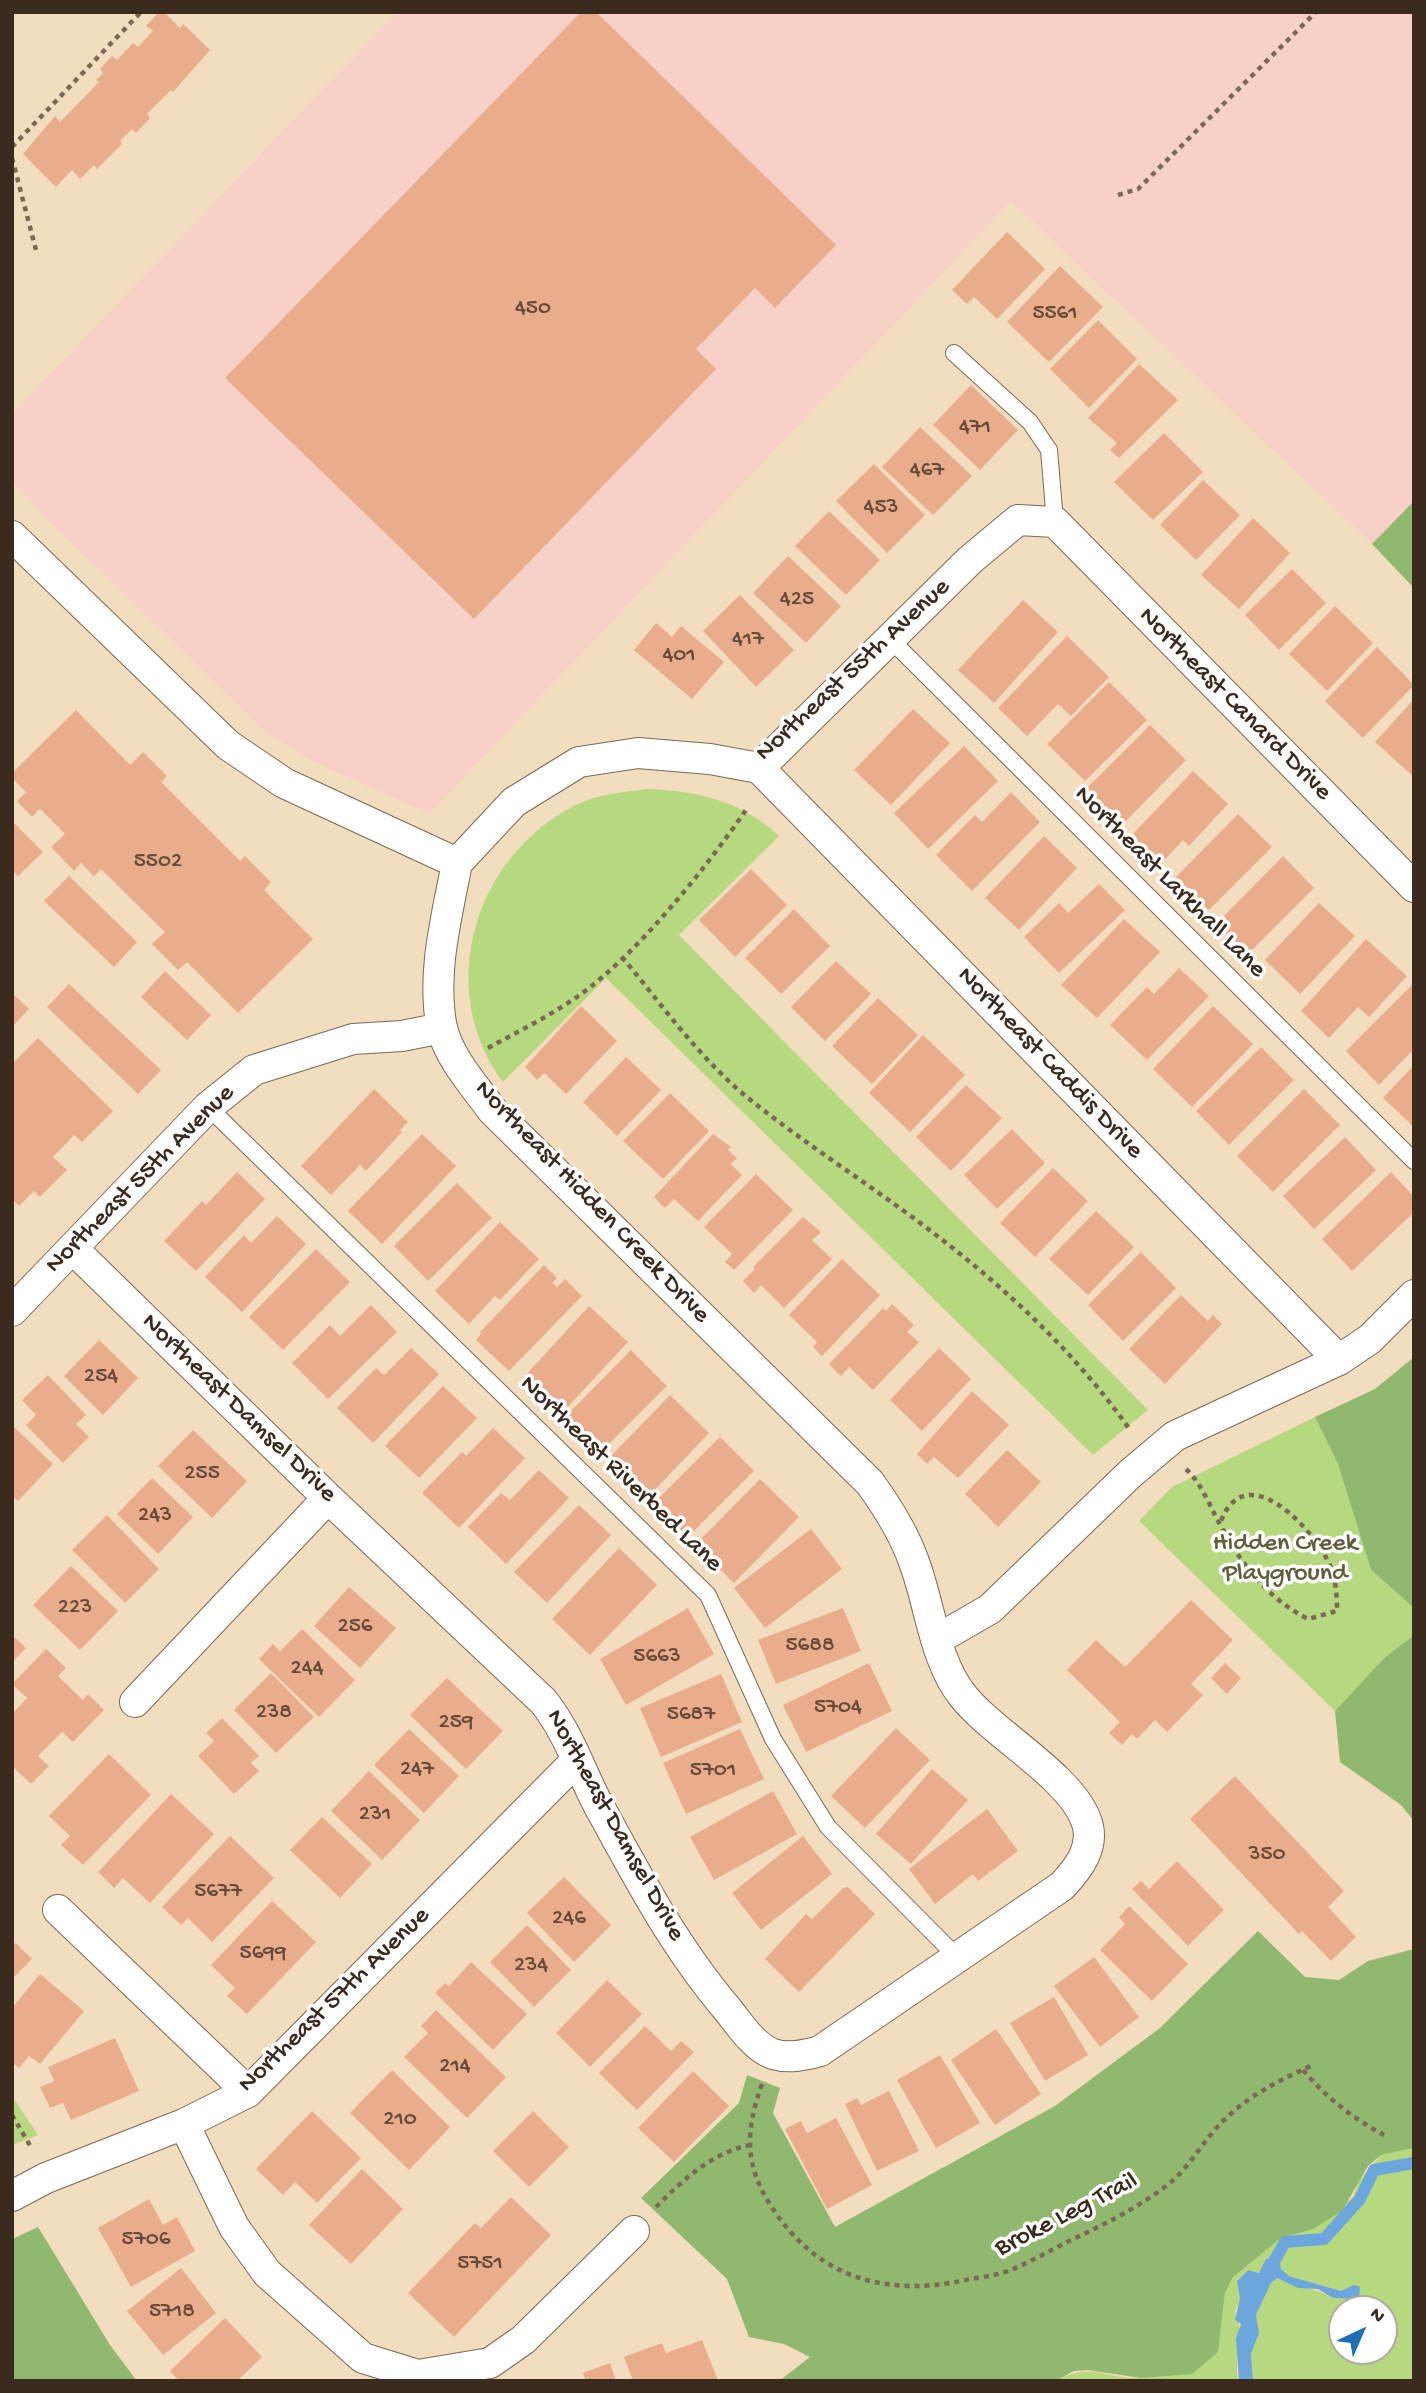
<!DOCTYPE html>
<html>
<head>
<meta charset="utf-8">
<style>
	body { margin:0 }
	#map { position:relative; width:1426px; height:2393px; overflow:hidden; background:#f3ddbf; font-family:"Gochi Hand",sans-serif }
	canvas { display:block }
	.frame { position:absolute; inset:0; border:14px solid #3b2a1e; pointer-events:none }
	.north { position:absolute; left:1328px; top:2295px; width:70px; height:70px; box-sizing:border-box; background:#fff; border:2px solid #b1aaa5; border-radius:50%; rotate:44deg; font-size:19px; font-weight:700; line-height:28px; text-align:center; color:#3b2a1e }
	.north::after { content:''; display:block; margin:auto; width:24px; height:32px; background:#1f6fb2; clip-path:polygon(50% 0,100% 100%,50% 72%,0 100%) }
</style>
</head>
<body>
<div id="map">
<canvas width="1426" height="2393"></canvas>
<div class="frame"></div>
<div class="north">N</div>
</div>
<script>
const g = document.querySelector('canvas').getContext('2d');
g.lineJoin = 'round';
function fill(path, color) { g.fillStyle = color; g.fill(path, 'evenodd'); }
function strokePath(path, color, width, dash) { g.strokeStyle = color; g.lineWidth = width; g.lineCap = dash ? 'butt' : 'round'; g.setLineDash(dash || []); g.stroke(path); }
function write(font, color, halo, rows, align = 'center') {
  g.font = font + ' "Gochi Hand",sans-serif'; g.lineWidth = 7; g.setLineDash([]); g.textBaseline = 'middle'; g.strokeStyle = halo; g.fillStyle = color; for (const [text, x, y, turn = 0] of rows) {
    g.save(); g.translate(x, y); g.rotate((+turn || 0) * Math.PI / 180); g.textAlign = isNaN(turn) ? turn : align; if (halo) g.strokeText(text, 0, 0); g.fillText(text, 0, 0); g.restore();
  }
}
fill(new Path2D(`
	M 397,12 L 1414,12 L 1414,501 L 1372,544 L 1011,201 L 429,814 L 312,761 L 267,733 L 55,527 L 12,481 L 12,414 Z`), '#f7d1c7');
fill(new Path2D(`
	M 648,789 C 698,791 742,801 779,836 L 679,935 L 1148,1410 L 1093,1455 L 606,978 L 503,1082 C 434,989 474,856 576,805 C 598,794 624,792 648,789 Z
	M 1315,1417 L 1338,1464 L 1371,1570 L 1414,1608 L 1414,1635 L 1384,1658 L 1335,1711 L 1139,1521 L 1172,1487 Z
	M 12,2096 L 38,2135 L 12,2145 Z
	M 1414,2148 L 1414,2381 L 1253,2381 L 1251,2354 L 1259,2333 L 1256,2315 L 1271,2283 L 1277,2278 C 1296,2287 1315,2287 1333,2298 L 1341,2291 L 1289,2276 L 1281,2269 L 1279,2257 L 1259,2273 L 1248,2270 L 1237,2280 L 1241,2298 L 1235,2312 C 1247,2334 1232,2357 1239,2381 L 1055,2381 C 1094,2361 1103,2379 1140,2378 C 1157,2378 1199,2358 1218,2352 L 1225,2293 L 1233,2277 L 1281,2238 L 1313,2229 L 1353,2197 L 1358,2182 L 1381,2155 ZM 1342,2309 L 1384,2309 L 1384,2351 L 1342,2351 Z`), '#b6d87f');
fill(new Path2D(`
	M 1414,501 L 1414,588 L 1372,544 Z
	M 1414,1357 L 1414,1608 L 1371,1570 L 1338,1464 L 1315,1417 L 1375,1389 Z
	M 1414,1635 L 1414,1821 L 1401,1805 L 1340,1762 L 1335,1711 L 1384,1658 Z
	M 1258,1931 L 1305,1977 L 1339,1980 L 1368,1961 L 1414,1949 L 1414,2148 L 1381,2155 L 1368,2166 L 1342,2211 L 1313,2229 L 1281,2238 L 1233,2277 L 1225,2293 L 1218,2352 L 1192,2374 L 1141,2378 L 1088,2370 L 1074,2371 L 1055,2381 L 779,2381 L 810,2357 L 784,2344 L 749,2337 L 727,2279 L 641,2198 L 739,2103 L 747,2075 L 780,2088 L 773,2113 L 835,2227 L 1055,2106 L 1160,2028 Z
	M 38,2227 L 110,2345 L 137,2381 L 12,2381 L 12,2239 Z`), '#90b86e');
fill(new Path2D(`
	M 1279,2257 L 1281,2269 L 1289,2276 L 1341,2291 L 1354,2285 L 1360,2287 L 1359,2299 L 1333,2298 L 1318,2289 L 1298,2288 L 1277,2278 L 1271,2283 L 1256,2315 L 1259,2333 L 1251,2354 L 1253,2381 L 1239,2381 L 1236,2338 L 1241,2324 L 1235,2320 L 1240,2298 L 1237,2281 L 1248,2270 L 1259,2273 L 1266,2259 Z`), '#6ca6dc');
strokePath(new Path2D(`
	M 1268,2272 L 1285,2242 L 1324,2239 L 1360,2199 L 1374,2170 L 1414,2163`), '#6ca6dc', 12);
fill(new Path2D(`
	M 159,12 L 164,12 L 180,28 L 183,24 L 210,50 L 173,92 L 171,90 L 147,114 L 150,118 L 136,133 L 132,129 L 120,141 L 122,144 L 97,169 L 94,165 L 80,179 L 72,170 L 56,187 L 23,154 L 55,116 L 60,122 L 99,82 L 96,80 L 103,73 L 100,69 L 112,56 L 117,60 L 133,43 L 138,47 L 153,31 L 146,26 Z
	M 581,12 L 596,12 L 836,245 L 775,308 L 755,288 L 696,349 L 716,369 L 474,619 L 225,378 Z
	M 1007,232 L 1045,269 L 997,319 L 974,297 L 967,304 L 952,290 Z
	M 1060,266 L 1103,307 L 1049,362 L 1007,322 Z
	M 1098,320 L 1137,359 L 1089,408 L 1050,369 Z
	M 1139,364 L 1178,400 L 1119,458 L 1110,450 L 1117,443 L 1088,418 Z
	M 971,385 L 1018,430 L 980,470 L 933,425 Z
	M 920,427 L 972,476 L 933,515 L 882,467 Z
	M 1164,433 L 1203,472 L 1153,520 L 1114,482 Z
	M 874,464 L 925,515 L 887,553 L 836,501 Z
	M 1203,480 L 1240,515 L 1196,560 L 1160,525 Z
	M 829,511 L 880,560 L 846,595 L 795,546 Z
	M 1253,518 L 1290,553 L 1239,609 L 1201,575 Z
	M 788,556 L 841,606 L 806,643 L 753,593 Z
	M 1292,569 L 1326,603 L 1279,650 L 1245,615 Z
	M 740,595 L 794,650 L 756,687 L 703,631 Z
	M 1023,600 L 1058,632 L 994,703 L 958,670 Z
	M 1335,606 L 1373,643 L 1327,691 L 1289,654 Z
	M 656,623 L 672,637 L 681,626 L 724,662 L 692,699 L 634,650 Z
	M 1067,636 L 1109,677 L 1071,716 L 1058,704 L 1027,736 L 998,708 Z
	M 1377,647 L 1414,685 L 1363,738 L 1325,701 Z
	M 1109,682 L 1147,720 L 1085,781 L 1047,744 Z
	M 1414,699 L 1414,777 L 1375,742 Z
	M 913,709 L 950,743 L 891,805 L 854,770 Z
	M 76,710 L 130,765 L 143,752 L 167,776 L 161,782 L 240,861 L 245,856 L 271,882 L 264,890 L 313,939 L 238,1013 L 187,962 L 178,970 L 152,944 L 165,932 L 101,869 L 94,876 L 81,863 L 74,871 L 51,847 L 65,834 L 40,809 L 32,817 L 17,801 L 26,792 L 12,778 L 12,773 Z
	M 1150,725 L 1186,760 L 1119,828 L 1083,792 Z
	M 964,746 L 998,781 L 928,849 L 894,813 Z
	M 1193,771 L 1228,804 L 1189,846 L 1183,840 L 1158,867 L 1129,838 Z
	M 1011,792 L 1040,822 L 972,891 L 936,855 L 975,815 L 982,822 Z
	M 1238,814 L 1272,847 L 1209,910 L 1175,878 Z
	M 12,821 L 43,852 L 18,876 L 12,870 Z
	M 1044,836 L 1077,868 L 1019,930 L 985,898 Z
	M 1283,856 L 1314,888 L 1248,954 L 1217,923 Z
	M 751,869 L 787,905 L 735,957 L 699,920 Z
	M 69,876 L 137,942 L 114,967 L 44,901 Z
	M 1099,884 L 1125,910 L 1059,973 L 1024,937 L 1059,903 L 1068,913 Z
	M 1319,903 L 1355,936 L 1300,994 L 1265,960 Z
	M 794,909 L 830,946 L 781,994 L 745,958 Z
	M 1124,919 L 1160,952 L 1097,1018 L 1061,985 Z
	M 1366,939 L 1407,976 L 1369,1017 L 1358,1007 L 1329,1038 L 1301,1011 Z
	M 836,961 L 871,994 L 825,1041 L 791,1007 Z
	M 1179,968 L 1209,996 L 1147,1060 L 1110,1025 L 1147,987 L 1154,994 Z
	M 165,971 L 211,1015 L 187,1040 L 141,997 Z
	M 1414,983 L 1414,1049 L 1379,1085 L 1346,1051 Z
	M 69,984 L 161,1070 L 138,1094 L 47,1007 Z
	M 12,993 L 29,1009 L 12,1027 Z
	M 878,998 L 918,1035 L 872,1084 L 832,1046 Z
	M 581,1006 L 617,1041 L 566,1094 L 544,1073 L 537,1080 L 525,1067 Z
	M 1213,1006 L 1253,1044 L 1192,1107 L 1153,1069 Z
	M 923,1035 L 965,1075 L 910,1132 L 869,1093 Z
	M 38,1038 L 113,1111 L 82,1142 L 74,1135 L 53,1157 L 67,1170 L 40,1197 L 34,1191 L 19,1206 L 12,1199 L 12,1064 Z
	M 1261,1047 L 1294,1080 L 1229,1145 L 1196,1111 Z
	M 626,1057 L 661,1090 L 617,1136 L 583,1102 Z
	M 1414,1065 L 1414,1127 L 1383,1098 Z
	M 966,1085 L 1002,1118 L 951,1171 L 916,1137 Z
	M 374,1089 L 408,1122 L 400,1130 L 402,1132 L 366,1171 L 360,1165 L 331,1195 L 301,1166 Z
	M 1304,1089 L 1340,1125 L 1273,1192 L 1237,1156 Z
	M 670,1093 L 709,1131 L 663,1179 L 623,1141 Z
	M 1012,1129 L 1045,1163 L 997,1209 L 964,1175 Z
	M 422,1134 L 456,1166 L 382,1244 L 348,1211 Z
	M 713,1134 L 731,1147 L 728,1150 L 737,1158 L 731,1164 L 742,1175 L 698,1221 L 674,1199 L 665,1208 L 654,1197 Z
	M 1345,1137 L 1376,1170 L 1314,1229 L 1283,1196 Z
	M 1053,1168 L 1088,1201 L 1035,1257 L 1000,1223 Z
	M 237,1172 L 265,1199 L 196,1271 L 164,1241 L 202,1201 L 206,1205 Z
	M 1391,1172 L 1414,1197 L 1414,1212 L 1352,1271 L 1322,1239 Z
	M 756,1174 L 793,1210 L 734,1270 L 725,1262 L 732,1254 L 704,1227 Z
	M 457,1183 L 492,1218 L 428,1281 L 394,1246 Z
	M 1096,1211 L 1134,1247 L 1088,1295 L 1049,1259 Z
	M 277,1216 L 306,1244 L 242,1312 L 205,1277 L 244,1235 L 251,1243 Z
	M 803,1217 L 821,1232 L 812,1240 L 832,1259 L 784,1308 L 761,1285 L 754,1293 L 743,1281 L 755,1269 L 753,1267 Z
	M 500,1222 L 539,1259 L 500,1300 L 495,1296 L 469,1324 L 435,1291 Z
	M 316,1249 L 350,1282 L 283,1350 L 249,1317 Z
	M 1141,1252 L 1176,1288 L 1123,1341 L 1088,1305 Z
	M 842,1259 L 880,1295 L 822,1356 L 813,1347 L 817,1342 L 789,1315 Z
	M 544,1265 L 557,1278 L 552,1283 L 557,1287 L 565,1279 L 582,1296 L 509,1371 L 476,1340 L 481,1334 L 480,1332 Z
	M 1181,1295 L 1208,1321 L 1213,1315 L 1222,1324 L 1165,1384 L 1129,1349 Z
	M 892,1304 L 914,1325 L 907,1332 L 919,1342 L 873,1390 L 849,1367 L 841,1376 L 829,1364 L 883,1308 L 886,1311 Z
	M 371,1305 L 397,1332 L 328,1399 L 292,1363 L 330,1325 L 340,1336 Z
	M 589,1306 L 628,1342 L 563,1412 L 524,1377 Z
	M 99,1340 L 138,1378 L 103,1415 L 64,1376 Z
	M 411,1348 L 439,1374 L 373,1443 L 337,1408 L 376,1368 L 384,1375 Z
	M 939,1348 L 971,1379 L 922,1431 L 890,1400 Z
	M 631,1350 L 667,1386 L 601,1452 L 566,1416 Z
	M 48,1375 L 86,1415 L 76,1424 L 89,1437 L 63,1463 L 26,1425 L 36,1415 L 22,1400 Z
	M 443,1386 L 477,1418 L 419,1478 L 385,1446 Z
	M 972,1391 L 1009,1425 L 958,1478 L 934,1457 L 927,1464 L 917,1454 Z
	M 670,1395 L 709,1433 L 649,1496 L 609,1458 Z
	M 12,1425 L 53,1464 L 18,1501 L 12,1496 Z
	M 493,1428 L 525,1458 L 459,1528 L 422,1493 L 462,1452 L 466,1456 Z
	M 193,1430 L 247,1481 L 212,1518 L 158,1466 Z
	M 720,1437 L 754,1471 L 688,1537 L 654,1503 Z
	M 1007,1450 L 1041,1482 L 998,1527 L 965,1494 Z
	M 539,1470 L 569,1498 L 506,1564 L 468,1527 L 501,1493 L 510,1500 Z
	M 152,1478 L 193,1517 L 158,1554 L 117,1514 Z
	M 760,1479 L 799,1517 L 734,1583 L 695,1545 Z
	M 579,1505 L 611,1535 L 547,1603 L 514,1572 Z
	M 107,1515 L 159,1569 L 125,1603 L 72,1550 Z
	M 811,1529 L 842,1569 L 765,1628 L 734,1588 Z
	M 619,1548 L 657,1585 L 590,1655 L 552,1619 Z
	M 71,1566 L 118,1611 L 80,1650 L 33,1605 Z
	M 349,1587 L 396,1628 L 360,1668 L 314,1626 Z
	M 1191,1600 L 1233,1640 L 1191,1684 L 1203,1695 L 1167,1732 L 1155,1720 L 1137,1739 L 1132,1734 L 1122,1745 L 1109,1733 L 1120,1722 L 1067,1670 L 1096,1640 L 1125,1667 Z
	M 688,1608 L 714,1654 L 626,1705 L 600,1659 Z
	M 843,1608 L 861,1651 L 776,1684 L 758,1640 Z
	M 302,1629 L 355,1680 L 319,1717 L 259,1659 L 273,1644 L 280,1651 Z
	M 12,1635 L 26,1648 L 12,1662 Z
	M 46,1649 L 66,1668 L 58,1676 L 83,1700 L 88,1694 L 104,1710 L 73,1742 L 62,1732 L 38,1756 L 49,1766 L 31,1784 L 12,1766 L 12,1714 L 27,1698 L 12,1684 Z
	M 869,1663 L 892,1711 L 806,1752 L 783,1705 Z
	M 1225,1663 L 1241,1678 L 1227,1694 L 1211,1678 Z
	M 271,1673 L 314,1717 L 276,1753 L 234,1710 Z
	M 721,1674 L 742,1722 L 661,1757 L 640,1708 Z
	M 447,1678 L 503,1731 L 466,1769 L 410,1715 Z
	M 222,1718 L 259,1756 L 251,1763 L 259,1771 L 234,1794 L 198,1756 L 214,1741 L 206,1733 Z
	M 896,1728 L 930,1760 L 865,1828 L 831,1796 Z
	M 409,1729 L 459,1776 L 424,1813 L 374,1765 Z
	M 740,1729 L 764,1779 L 686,1814 L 663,1763 Z
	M 109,1754 L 151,1795 L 83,1865 L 61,1845 L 70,1836 L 49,1816 Z
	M 932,1769 L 968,1800 L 911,1864 L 876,1834 Z
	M 369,1771 L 420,1820 L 382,1860 L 331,1811 Z
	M 1235,1776 L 1344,1891 L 1328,1907 L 1356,1937 L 1331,1961 L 1302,1931 L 1299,1934 L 1190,1819 Z
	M 773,1791 L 797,1834 L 714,1880 L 690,1837 Z
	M 171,1794 L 214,1834 L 150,1903 L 123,1878 L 114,1888 L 98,1872 Z
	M 987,1809 L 1018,1851 L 978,1881 L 973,1874 L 935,1904 L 909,1869 Z
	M 322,1817 L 372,1864 L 340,1898 L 290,1850 Z
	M 230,1836 L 274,1878 L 212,1942 L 188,1918 L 181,1925 L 162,1907 Z
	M 803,1836 L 832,1874 L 761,1930 L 732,1893 Z
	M 1177,1861 L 1224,1910 L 1188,1946 L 1132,1889 L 1141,1881 L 1149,1889 Z
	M 564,1877 L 611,1925 L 574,1962 L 527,1913 Z
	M 848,1887 L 875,1914 L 799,1992 L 765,1959 L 806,1914 L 812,1919 L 843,1888 Z
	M 272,1901 L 316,1942 L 247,2014 L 227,1996 L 235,1988 L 211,1965 Z
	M 1129,1906 L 1188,1964 L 1152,2001 L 1100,1950 L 1125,1924 L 1119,1917 Z
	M 527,1925 L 571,1970 L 534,2007 L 490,1962 Z
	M 16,1943 L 32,1959 L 12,1979 L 12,1946 Z
	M 1094,1957 L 1139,2017 L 1100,2047 L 1054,1986 Z
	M 471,1962 L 527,2014 L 493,2050 L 435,1993 L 445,1983 L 449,1986 Z
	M 40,1974 L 84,2011 L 40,2064 L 29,2056 L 19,2068 L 12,2062 L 12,2008 Z
	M 607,1980 L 642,2014 L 590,2067 L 556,2033 Z
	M 1054,1997 L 1088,2055 L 1045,2081 L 1010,2023 Z
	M 436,2010 L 506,2077 L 467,2118 L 404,2057 L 428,2033 L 421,2026 Z
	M 645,2026 L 671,2051 L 681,2041 L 694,2052 L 637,2110 L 599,2073 Z
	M 996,2029 L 1041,2094 L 995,2125 L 951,2060 Z
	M 115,2038 L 139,2091 L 71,2120 L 63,2103 L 50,2108 L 40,2087 L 54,2081 L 48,2067 Z
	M 940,2055 L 980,2123 L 936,2148 L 897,2080 Z
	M 392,2070 L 450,2127 L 409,2170 L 350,2113 Z
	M 693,2071 L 729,2106 L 674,2162 L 638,2128 Z
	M 889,2091 L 919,2151 L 877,2171 L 845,2104 L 857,2098 L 861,2105 Z
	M 312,2111 L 361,2158 L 317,2203 L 295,2182 L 283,2195 L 256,2169 Z
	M 533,2111 L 569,2147 L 529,2187 L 493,2151 Z
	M 836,2118 L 872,2185 L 827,2209 L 785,2129 L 801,2121 L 807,2133 Z
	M 362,2169 L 403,2209 L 351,2264 L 309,2225 Z
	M 511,2197 L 551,2235 L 454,2337 L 408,2293 L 475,2223 L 481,2228 Z
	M 149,2199 L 163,2225 L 177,2217 L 195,2251 L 131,2287 L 98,2228 Z
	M 181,2268 L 216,2313 L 163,2355 L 127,2311 Z
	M 225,2318 L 262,2357 L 237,2381 L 179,2381 L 170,2371 Z
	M 702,2340 L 718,2381 L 633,2381 L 624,2357 L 662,2343 L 666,2353 Z
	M 610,2363 L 616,2381 L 586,2381 L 583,2373 Z`), '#eaad8c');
const lane = new Path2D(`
	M 954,353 L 1030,422 L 1049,450 L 1055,522
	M 890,639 L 1414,1161
	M 208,1107 L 708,1595 L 773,1739 L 828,1827 L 957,1957`);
const street = new Path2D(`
	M 12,536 L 228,745 L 284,783 L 457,863
	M 759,768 L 1339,1360
	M 457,863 L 514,802 L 579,762 L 638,753 L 710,759 L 759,768 L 970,560 L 1018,520 L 1055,522 L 1414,887
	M 73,1249 L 328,1498 L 543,1701 C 569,1733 581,1773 600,1808 C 638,1878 676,1949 728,2010 C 740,2025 754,2047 773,2054 C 789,2059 805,2055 820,2051 L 1062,1886 C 1079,1868 1096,1846 1086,1820 C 1069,1775 994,1735 963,1696 C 934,1660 930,1604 914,1562 C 904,1533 888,1508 870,1483 L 492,1110 C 474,1085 449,1058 442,1028 C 431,974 447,916 457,863
	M 12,1311 L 208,1107 L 254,1070 L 353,1039 L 402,1036 L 442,1028
	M 938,1639 L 990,1609 L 1131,1473 L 1175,1436 L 1339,1360 L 1370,1339 L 1414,1295
	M 135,1702 L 328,1498
	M 58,1910 L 248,2092
	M 184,2124 L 234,2227 L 267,2273 L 363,2358 L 418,2375 L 490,2363 L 523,2340 L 634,2231
	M 12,2196 L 46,2178 L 184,2124 L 248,2092 L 576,1761`);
strokePath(lane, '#7b6956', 18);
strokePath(street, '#7b6956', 32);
strokePath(new Path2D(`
	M 12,147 L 141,12
	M 12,158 L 36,250
	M 1118,195 L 1138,189 L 1316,12
	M 622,957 C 663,1006 702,1062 753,1102 C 797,1137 844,1168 890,1201 C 980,1265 1067,1340 1130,1430
	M 488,1048 C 519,1031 552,1015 581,994 C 638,953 706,868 746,810
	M 1186,1469 C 1199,1481 1207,1499 1215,1515 C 1238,1559 1262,1595 1308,1619 L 1337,1611 C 1337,1596 1336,1581 1331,1568 C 1316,1530 1244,1453 1220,1524
	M 1303,2070 C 1327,2098 1351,2117 1384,2135
	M 762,2084 C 745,2132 744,2166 773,2209 C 819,2279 887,2297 966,2280 C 980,2277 995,2276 1008,2271 C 1029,2263 1049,2251 1069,2241 C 1103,2225 1136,2209 1166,2186 C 1190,2168 1203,2140 1225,2119 C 1251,2094 1282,2079 1315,2064
	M 12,2115 L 32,2149
	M 656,2207 C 683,2180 711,2153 750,2145`), '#7b6956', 4.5, [5, 5]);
strokePath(lane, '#fff', 16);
strokePath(street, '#fff', 30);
write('23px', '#674b3a', null, [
	["450",533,309],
	["5561",1055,314],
	["471",975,428],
	["467",927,471],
	["453",881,508],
	["425",797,600],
	["417",748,640],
	["401",679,656],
	["5502",158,862],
	["254",101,1377],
	["255",202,1474],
	["243",155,1516],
	["223",75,1608],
	["256",355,1627],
	["5688",810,1646],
	["5663",657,1657],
	["244",307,1669],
	["5704",838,1708],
	["238",274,1713],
	["5687",691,1715],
	["259",456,1723],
	["247",417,1770],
	["5701",713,1771],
	["231",375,1815],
	["350",1267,1855],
	["5677",218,1892],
	["246",569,1919],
	["5699",263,1954],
	["234",531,1966],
	["214",455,2067],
	["210",400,2120],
	["5706",146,2240],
	["5751",480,2264],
	["5718",172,2312]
]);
write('26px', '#3b2a1e', '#fff', [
	["Northeast 55th Avenue",854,671,-43],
	["Northeast Canard Drive",1234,705,45],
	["Northeast Larkhall Lane",1169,883,45],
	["Northeast Caddis Drive",1049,1064,46],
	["Northeast 55th Avenue",141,1180,-45],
	["Northeast Hidden Creek Drive",591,1203,46],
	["Northeast Damsel Drive",238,1409,44],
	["Northeast Riverbed Lane",620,1475,44],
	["Northeast Damsel Drive",614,1826,61],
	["Northeast 57th Avenue",335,2001,-44],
	["Broke Leg Trail",1067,2216,-27]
]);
write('26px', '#605e3b', '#fff', [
	["Hidden Creek",1285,1545],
	["Playground",1285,1575]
]);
</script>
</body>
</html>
